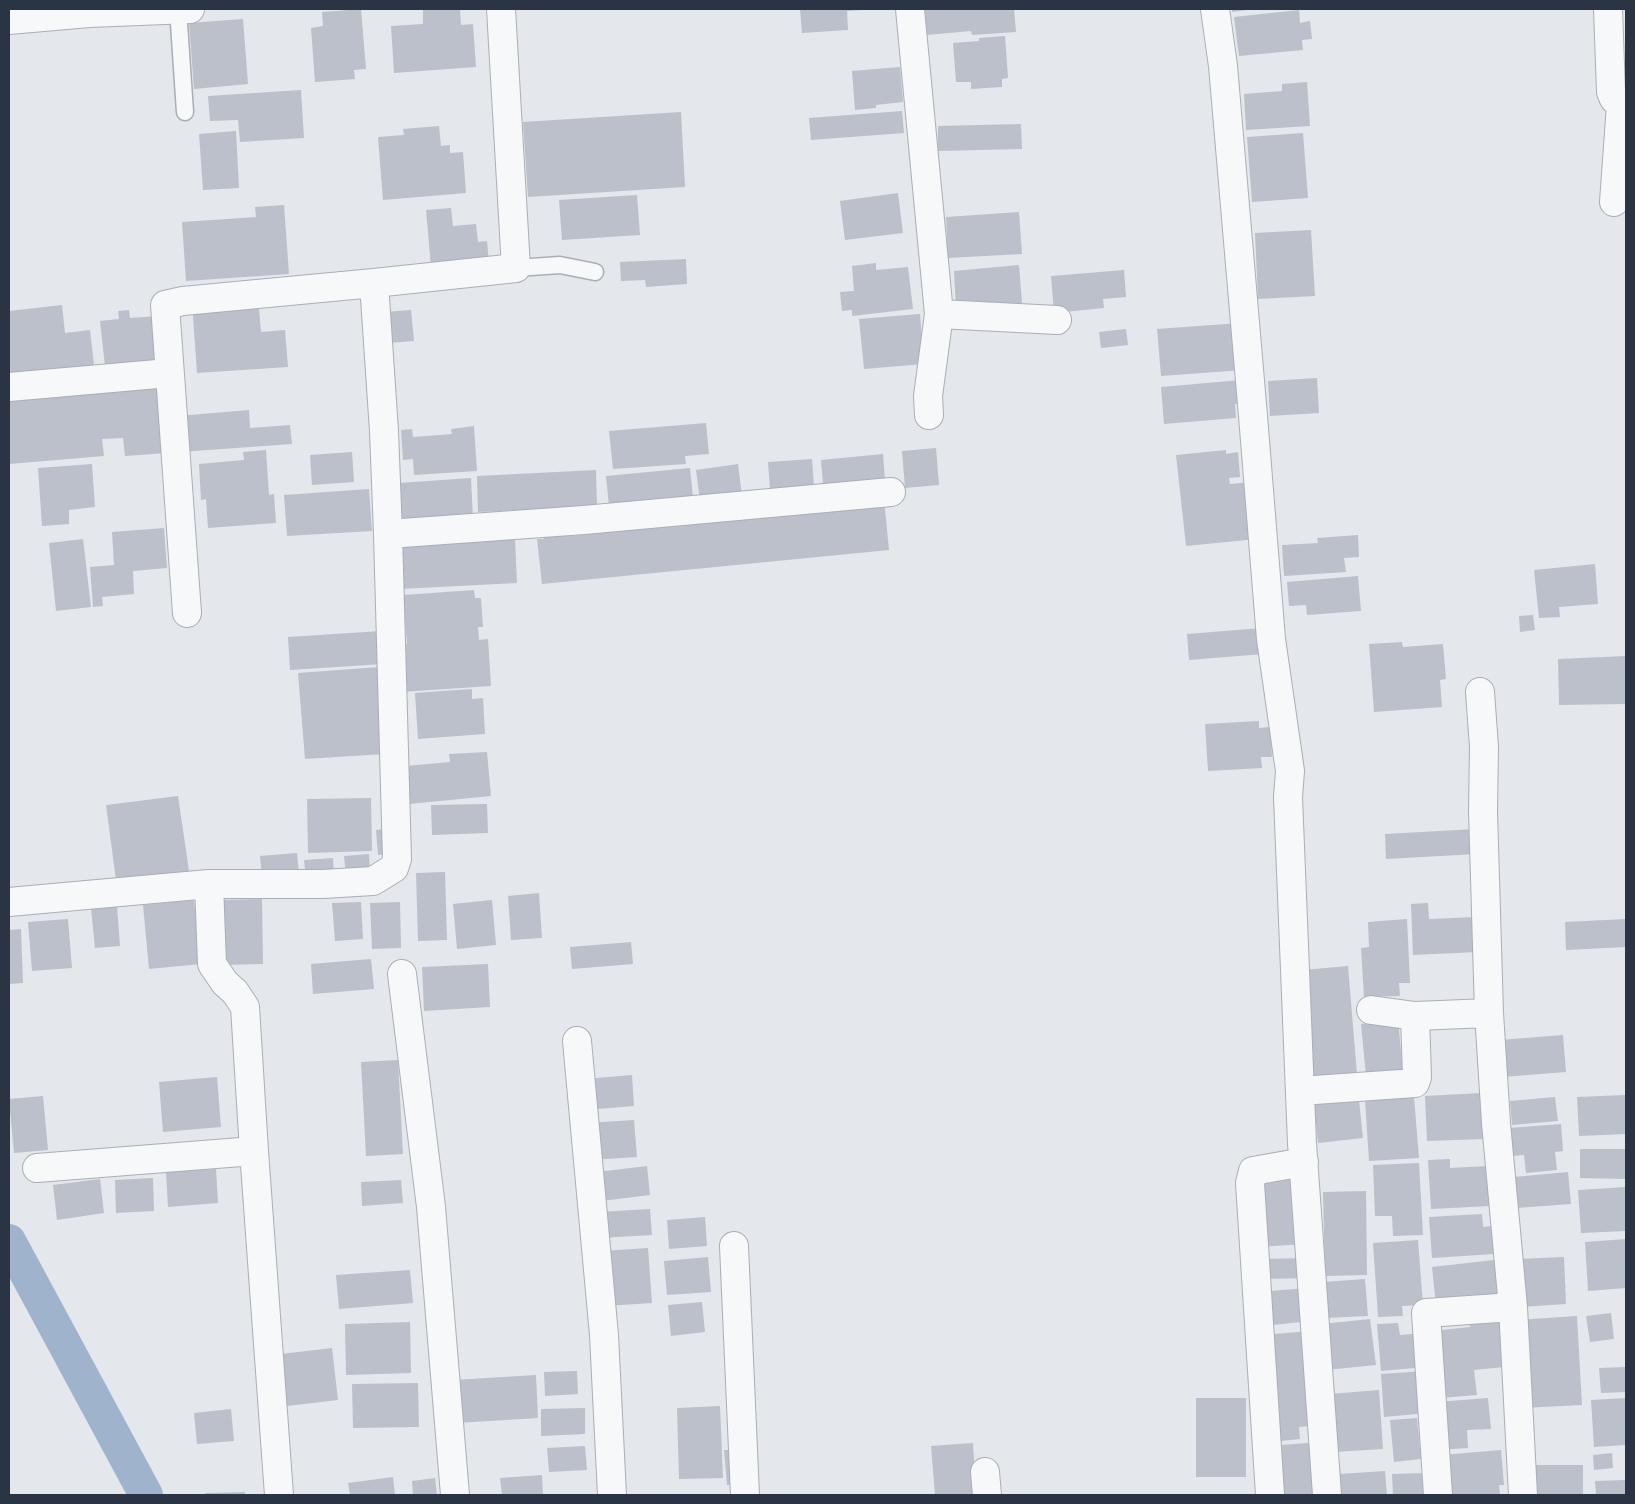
<!DOCTYPE html>
<html>
<head>
<meta charset="utf-8">
<style>
	body { margin:0 }
	#map { position:relative; width:1635px; height:1504px; overflow:hidden; background:#e4e7ec; font-family:Roboto,sans-serif }
	canvas { display:block }
	.frame { position:absolute; inset:0; border:10px solid #2b3445; pointer-events:none }
</style>
</head>
<body>
<div id="map">
<canvas width="1635" height="1504"></canvas>
<div class="frame"></div>
</div>
<script>
const g = document.querySelector('canvas').getContext('2d');
g.lineJoin = 'round';
function strokePath(path, color, width, dash) { g.strokeStyle = color; g.lineWidth = width; g.lineCap = dash ? 'butt' : 'round'; g.setLineDash(dash || []); g.stroke(path); }
function fill(path, color) { g.fillStyle = color; g.fill(path, 'evenodd'); }
strokePath(new Path2D(`
	M 9,1241 L 146,1495`), '#9fb4cc', 34);
fill(new Path2D(`
	M 361,9 L 366,69 L 354,70 L 355,79 L 315,82 L 311,28 L 323,26 L 322,12 Z
	M 438,9 L 460,9 L 461,25 L 473,24 L 476,67 L 394,73 L 391,26 L 423,24 L 423,10 Z
	M 800,9 L 863,9 L 863,10 L 847,11 L 848,30 L 802,33 Z
	M 925,9 L 1014,9 L 1016,32 L 972,35 L 971,31 L 927,35 Z
	M 1232,9 L 1247,9 L 1247,10 L 1232,12 Z
	M 1299,10 L 1300,23 L 1310,21 L 1312,39 L 1302,40 L 1303,50 L 1239,56 L 1234,17 Z
	M 243,19 L 248,84 L 194,89 L 189,23 Z
	M 1005,36 L 1008,78 L 1002,79 L 1002,87 L 971,89 L 971,82 L 956,82 L 953,43 L 979,41 L 979,38 Z
	M 1623,66 L 1626,66 L 1626,97 L 1624,97 Z
	M 900,67 L 903,102 L 876,105 L 876,108 L 855,110 L 852,71 Z
	M 1307,82 L 1310,126 L 1246,130 L 1244,94 L 1282,91 L 1282,84 Z
	M 301,90 L 304,138 L 240,142 L 238,120 L 210,121 L 208,96 Z
	M 902,111 L 904,133 L 811,140 L 809,118 Z
	M 681,112 L 685,187 L 528,197 L 523,122 Z
	M 1021,124 L 1022,149 L 938,151 L 938,126 Z
	M 439,126 L 441,146 L 450,145 L 450,153 L 463,152 L 466,193 L 383,200 L 378,137 L 404,135 L 403,129 Z
	M 236,131 L 239,188 L 203,190 L 199,134 Z
	M 1303,133 L 1308,198 L 1252,202 L 1247,137 Z
	M 898,193 L 903,233 L 845,240 L 840,201 Z
	M 637,195 L 640,235 L 562,240 L 559,200 Z
	M 284,205 L 289,274 L 186,281 L 182,222 L 256,217 L 255,207 Z
	M 451,208 L 453,226 L 476,224 L 478,242 L 487,241 L 489,262 L 431,267 L 426,210 Z
	M 1019,212 L 1022,254 L 948,258 L 946,217 Z
	M 1311,230 L 1315,296 L 1258,299 L 1255,233 Z
	M 686,259 L 687,284 L 646,287 L 645,280 L 621,281 L 620,262 Z
	M 876,263 L 876,270 L 908,267 L 913,309 L 852,316 L 852,310 L 842,311 L 840,292 L 854,291 L 852,266 Z
	M 1019,265 L 1022,303 L 956,308 L 954,271 Z
	M 1124,270 L 1126,297 L 1103,299 L 1104,308 L 1054,313 L 1051,276 Z
	M 258,298 L 261,332 L 285,330 L 288,367 L 197,373 L 192,302 Z
	M 62,305 L 65,333 L 90,330 L 94,365 L 9,375 L 9,311 Z
	M 129,310 L 130,318 L 158,316 L 162,360 L 105,366 L 100,321 L 119,319 L 118,311 Z
	M 411,310 L 414,341 L 387,343 L 385,312 Z
	M 920,314 L 924,364 L 864,369 L 859,319 Z
	M 1240,323 L 1243,370 L 1161,376 L 1157,329 Z
	M 1126,329 L 1128,345 L 1101,348 L 1099,332 Z
	M 1317,378 L 1319,413 L 1270,416 L 1268,381 Z
	M 1241,380 L 1243,403 L 1235,404 L 1236,418 L 1164,424 L 1161,387 Z
	M 162,387 L 167,453 L 125,456 L 123,438 L 102,439 L 104,456 L 9,464 L 9,399 Z
	M 249,410 L 250,428 L 290,425 L 292,444 L 180,452 L 178,416 Z
	M 706,423 L 709,454 L 685,456 L 686,464 L 613,469 L 609,431 Z
	M 474,426 L 477,471 L 414,475 L 413,459 L 403,460 L 401,430 L 412,429 L 413,437 L 452,434 L 451,429 Z
	M 936,448 L 939,485 L 905,488 L 902,451 Z
	M 266,450 L 269,495 L 274,494 L 276,523 L 208,528 L 206,499 L 201,500 L 199,464 L 244,460 L 243,452 Z
	M 1226,450 L 1226,454 L 1238,452 L 1240,477 L 1229,478 L 1230,484 L 1251,482 L 1257,539 L 1186,546 L 1176,455 Z
	M 352,452 L 354,482 L 312,485 L 310,455 Z
	M 883,454 L 885,480 L 823,485 L 821,460 Z
	M 812,459 L 814,487 L 770,490 L 768,462 Z
	M 92,464 L 95,507 L 69,510 L 69,524 L 42,526 L 38,468 Z
	M 738,464 L 742,496 L 700,501 L 696,470 Z
	M 690,468 L 693,497 L 609,506 L 606,476 Z
	M 596,470 L 597,507 L 478,512 L 477,476 Z
	M 471,478 L 473,519 L 401,524 L 399,483 Z
	M 369,489 L 372,531 L 287,536 L 284,495 Z
	M 884,499 L 889,550 L 542,584 L 537,539 L 544,539 L 543,532 L 571,529 L 572,536 L 783,514 Z
	M 164,528 L 167,568 L 133,571 L 134,594 L 102,597 L 103,606 L 93,607 L 90,567 L 114,565 L 112,532 Z
	M 1358,535 L 1359,557 L 1344,558 L 1346,572 L 1284,576 L 1282,545 L 1318,543 L 1317,538 Z
	M 83,539 L 91,607 L 56,611 L 49,543 Z
	M 515,539 L 517,583 L 400,589 L 398,545 Z
	M 1595,564 L 1598,604 L 1559,607 L 1560,617 L 1539,618 L 1534,570 Z
	M 1358,576 L 1361,611 L 1307,615 L 1306,605 L 1289,606 L 1287,582 Z
	M 474,590 L 475,598 L 481,598 L 483,627 L 478,627 L 479,640 L 488,639 L 491,686 L 401,692 L 398,645 L 407,644 L 403,595 Z
	M 1533,615 L 1535,630 L 1520,632 L 1519,616 Z
	M 1262,628 L 1263,654 L 1189,660 L 1187,634 Z
	M 381,631 L 383,664 L 290,670 L 288,637 Z
	M 1402,642 L 1403,647 L 1443,644 L 1446,679 L 1440,680 L 1442,707 L 1374,712 L 1369,644 Z
	M 1626,656 L 1626,704 L 1559,705 L 1558,659 Z
	M 379,667 L 385,754 L 305,759 L 298,673 Z
	M 472,689 L 472,699 L 483,698 L 485,734 L 418,739 L 415,693 Z
	M 1259,721 L 1259,728 L 1270,727 L 1272,757 L 1261,757 L 1262,768 L 1208,771 L 1205,724 Z
	M 487,752 L 491,796 L 409,804 L 406,766 L 450,762 L 449,754 Z
	M 178,796 L 189,871 L 116,880 L 106,805 Z
	M 371,798 L 372,851 L 308,853 L 307,799 Z
	M 487,804 L 488,833 L 432,835 L 431,805 Z
	M 388,829 L 390,854 L 378,855 L 376,830 Z
	M 1476,829 L 1477,854 L 1386,859 L 1385,834 Z
	M 297,853 L 299,874 L 262,877 L 260,856 Z
	M 369,854 L 370,874 L 346,876 L 344,856 Z
	M 333,858 L 334,876 L 306,878 L 304,860 Z
	M 445,872 L 447,940 L 418,941 L 416,873 Z
	M 539,893 L 542,938 L 511,940 L 508,896 Z
	M 262,899 L 263,964 L 220,965 L 219,900 Z
	M 194,900 L 201,964 L 149,969 L 143,905 Z
	M 492,900 L 496,945 L 457,949 L 453,904 Z
	M 361,902 L 363,939 L 335,941 L 332,903 Z
	M 400,902 L 401,948 L 372,949 L 370,903 Z
	M 1428,903 L 1429,919 L 1476,917 L 1478,952 L 1413,955 L 1411,904 Z
	M 117,906 L 120,946 L 95,948 L 91,908 Z
	M 68,919 L 72,968 L 32,971 L 28,922 Z
	M 1407,919 L 1410,983 L 1399,983 L 1400,996 L 1364,997 L 1361,948 L 1369,947 L 1368,922 Z
	M 1626,919 L 1626,947 L 1566,950 L 1565,922 Z
	M 21,929 L 23,983 L 9,984 L 9,930 Z
	M 631,942 L 633,964 L 572,969 L 570,947 Z
	M 371,959 L 374,989 L 313,994 L 311,964 Z
	M 488,964 L 490,1007 L 424,1011 L 422,967 Z
	M 1348,966 L 1358,1086 L 1313,1089 L 1303,970 Z
	M 1398,1020 L 1403,1072 L 1366,1076 L 1361,1024 Z
	M 1563,1035 L 1566,1072 L 1503,1077 L 1500,1040 Z
	M 398,1060 L 403,1154 L 366,1156 L 361,1062 Z
	M 632,1075 L 634,1106 L 586,1110 L 584,1079 Z
	M 217,1077 L 221,1127 L 163,1132 L 159,1082 Z
	M 1358,1091 L 1363,1138 L 1318,1143 L 1313,1096 Z
	M 1481,1093 L 1484,1139 L 1427,1141 L 1425,1096 Z
	M 1626,1095 L 1626,1134 L 1579,1136 L 1577,1097 Z
	M 43,1096 L 48,1150 L 14,1153 L 9,1099 Z
	M 1414,1097 L 1419,1158 L 1369,1161 L 1365,1100 Z
	M 1555,1097 L 1558,1121 L 1512,1125 L 1510,1101 Z
	M 634,1120 L 637,1157 L 590,1160 L 587,1123 Z
	M 1561,1124 L 1563,1151 L 1555,1152 L 1557,1170 L 1526,1173 L 1524,1155 L 1512,1156 L 1509,1128 Z
	M 1580,1149 L 1626,1149 L 1626,1179 L 1580,1178 Z
	M 1450,1159 L 1450,1168 L 1488,1166 L 1490,1206 L 1431,1209 L 1428,1160 Z
	M 1419,1163 L 1423,1235 L 1393,1236 L 1392,1216 L 1375,1216 L 1373,1165 Z
	M 647,1166 L 650,1195 L 593,1202 L 589,1173 Z
	M 216,1169 L 218,1203 L 168,1207 L 166,1172 Z
	M 1301,1169 L 1306,1244 L 1257,1247 L 1253,1173 Z
	M 1568,1172 L 1571,1204 L 1516,1208 L 1514,1177 Z
	M 153,1178 L 154,1211 L 116,1213 L 115,1180 Z
	M 100,1179 L 104,1213 L 57,1220 L 53,1185 Z
	M 401,1180 L 403,1203 L 362,1206 L 361,1182 Z
	M 1626,1187 L 1626,1231 L 1581,1233 L 1578,1190 Z
	M 1366,1191 L 1367,1275 L 1325,1276 L 1323,1192 Z
	M 650,1209 L 652,1235 L 600,1238 L 599,1212 Z
	M 1482,1214 L 1483,1227 L 1492,1226 L 1494,1254 L 1432,1258 L 1429,1217 Z
	M 705,1217 L 707,1246 L 669,1249 L 667,1220 Z
	M 1626,1239 L 1626,1288 L 1588,1291 L 1585,1242 Z
	M 1418,1240 L 1423,1305 L 1402,1306 L 1403,1316 L 1378,1317 L 1373,1243 Z
	M 648,1248 L 652,1303 L 605,1306 L 602,1251 Z
	M 708,1257 L 711,1292 L 667,1295 L 664,1261 Z
	M 1564,1257 L 1566,1304 L 1520,1307 L 1517,1259 Z
	M 1307,1258 L 1307,1278 L 1265,1279 L 1265,1259 Z
	M 1494,1260 L 1498,1299 L 1436,1305 L 1432,1267 Z
	M 410,1270 L 413,1303 L 339,1309 L 336,1275 Z
	M 1365,1279 L 1368,1316 L 1326,1318 L 1324,1282 Z
	M 1307,1288 L 1310,1321 L 1273,1325 L 1270,1291 Z
	M 702,1302 L 705,1332 L 671,1336 L 668,1305 Z
	M 1498,1310 L 1504,1367 L 1474,1370 L 1477,1395 L 1440,1398 L 1433,1331 L 1470,1327 L 1469,1313 Z
	M 1611,1313 L 1614,1339 L 1590,1342 L 1586,1316 Z
	M 1577,1316 L 1582,1405 L 1522,1408 L 1517,1320 Z
	M 1370,1319 L 1376,1365 L 1326,1370 L 1321,1324 Z
	M 410,1322 L 411,1373 L 346,1375 L 345,1324 Z
	M 1398,1323 L 1400,1335 L 1422,1333 L 1426,1367 L 1381,1371 L 1377,1324 Z
	M 1310,1331 L 1319,1425 L 1299,1427 L 1300,1439 L 1271,1442 L 1262,1335 Z
	M 332,1348 L 338,1400 L 287,1406 L 281,1354 Z
	M 1626,1367 L 1626,1392 L 1601,1393 L 1599,1368 Z
	M 577,1371 L 578,1394 L 545,1396 L 544,1372 Z
	M 1424,1371 L 1428,1413 L 1384,1417 L 1381,1374 Z
	M 536,1375 L 538,1418 L 457,1423 L 454,1380 Z
	M 418,1383 L 419,1427 L 353,1428 L 352,1384 Z
	M 1379,1390 L 1383,1449 L 1334,1452 L 1330,1394 Z
	M 1196,1398 L 1246,1398 L 1246,1477 L 1196,1477 Z
	M 1488,1398 L 1491,1429 L 1467,1430 L 1468,1448 L 1439,1450 L 1436,1402 Z
	M 1626,1398 L 1626,1445 L 1594,1447 L 1591,1400 Z
	M 720,1406 L 723,1478 L 679,1479 L 677,1408 Z
	M 585,1408 L 585,1434 L 541,1436 L 541,1409 Z
	M 231,1409 L 234,1441 L 197,1444 L 194,1413 Z
	M 1417,1418 L 1421,1459 L 1394,1462 L 1390,1420 Z
	M 1320,1442 L 1325,1495 L 1274,1495 L 1269,1446 Z
	M 973,1443 L 976,1495 L 935,1495 L 931,1446 Z
	M 585,1446 L 587,1470 L 549,1472 L 547,1448 Z
	M 724,1450 L 736,1450 L 738,1484 L 727,1485 Z
	M 1501,1450 L 1504,1485 L 1499,1485 L 1500,1495 L 1444,1495 L 1441,1455 Z
	M 1612,1453 L 1613,1468 L 1594,1470 L 1593,1455 Z
	M 1536,1465 L 1583,1465 L 1583,1495 L 1535,1495 Z
	M 1385,1471 L 1387,1495 L 1341,1495 L 1339,1474 Z
	M 1425,1473 L 1426,1495 L 1393,1495 L 1392,1474 Z
	M 542,1475 L 543,1495 L 502,1495 L 500,1478 Z
	M 393,1477 L 395,1495 L 350,1495 L 348,1483 Z
	M 435,1478 L 437,1495 L 413,1495 L 412,1481 Z
	M 1626,1480 L 1626,1495 L 1596,1495 L 1595,1481 Z
	M 245,1492 L 245,1495 L 205,1495 L 205,1493 Z`), '#bbc0ca');
const lane = new Path2D(`
	M 178,9 L 185,112
	M 516,268 L 560,265 L 595,272`);
const street = new Path2D(`
	M 910,9 L 939,314 L 1057,320
	M 1215,9 L 1223,66 L 1253,416 L 1271,639 L 1290,771 L 1288,797 L 1302,1143 L 1327,1495
	M 1608,9 L 1611,92 L 1614,99 L 1621,104 L 1614,202
	M 9,20 L 89,13 L 190,9
	M 9,387 L 169,373
	M 929,415 L 928,396 L 939,314
	M 388,534 L 584,520 L 891,492
	M 187,613 L 165,305 L 183,301 L 374,283
	M 1480,692 L 1484,747 L 1483,811 L 1489,1013 L 1496,1123 L 1513,1307 L 1523,1495
	M 209,884 L 212,964 L 225,983 L 235,992 L 245,1007 L 254,1151 L 279,1495
	M 9,902 L 209,884 L 323,884 L 373,881 L 394,868 L 397,859 L 388,534 L 384,431 L 374,283 L 516,268 L 501,9
	M 402,974 L 431,1207 L 455,1495
	M 1371,1010 L 1415,1016
	M 577,1041 L 604,1335 L 612,1495
	M 1300,1091 L 1415,1083 L 1417,1077 L 1415,1016 L 1489,1013
	M 37,1168 L 254,1151
	M 734,1246 L 745,1495
	M 985,1472 L 987,1495
	M 1270,1495 L 1250,1183 L 1253,1171 L 1304,1162
	M 1438,1495 L 1426,1313 L 1513,1307`);
strokePath(lane, '#a9aeb7', 19);
strokePath(street, '#a9aeb7', 30);
strokePath(lane, '#f7f8fa', 16);
strokePath(street, '#f7f8fa', 28);
</script>
</body>
</html>
